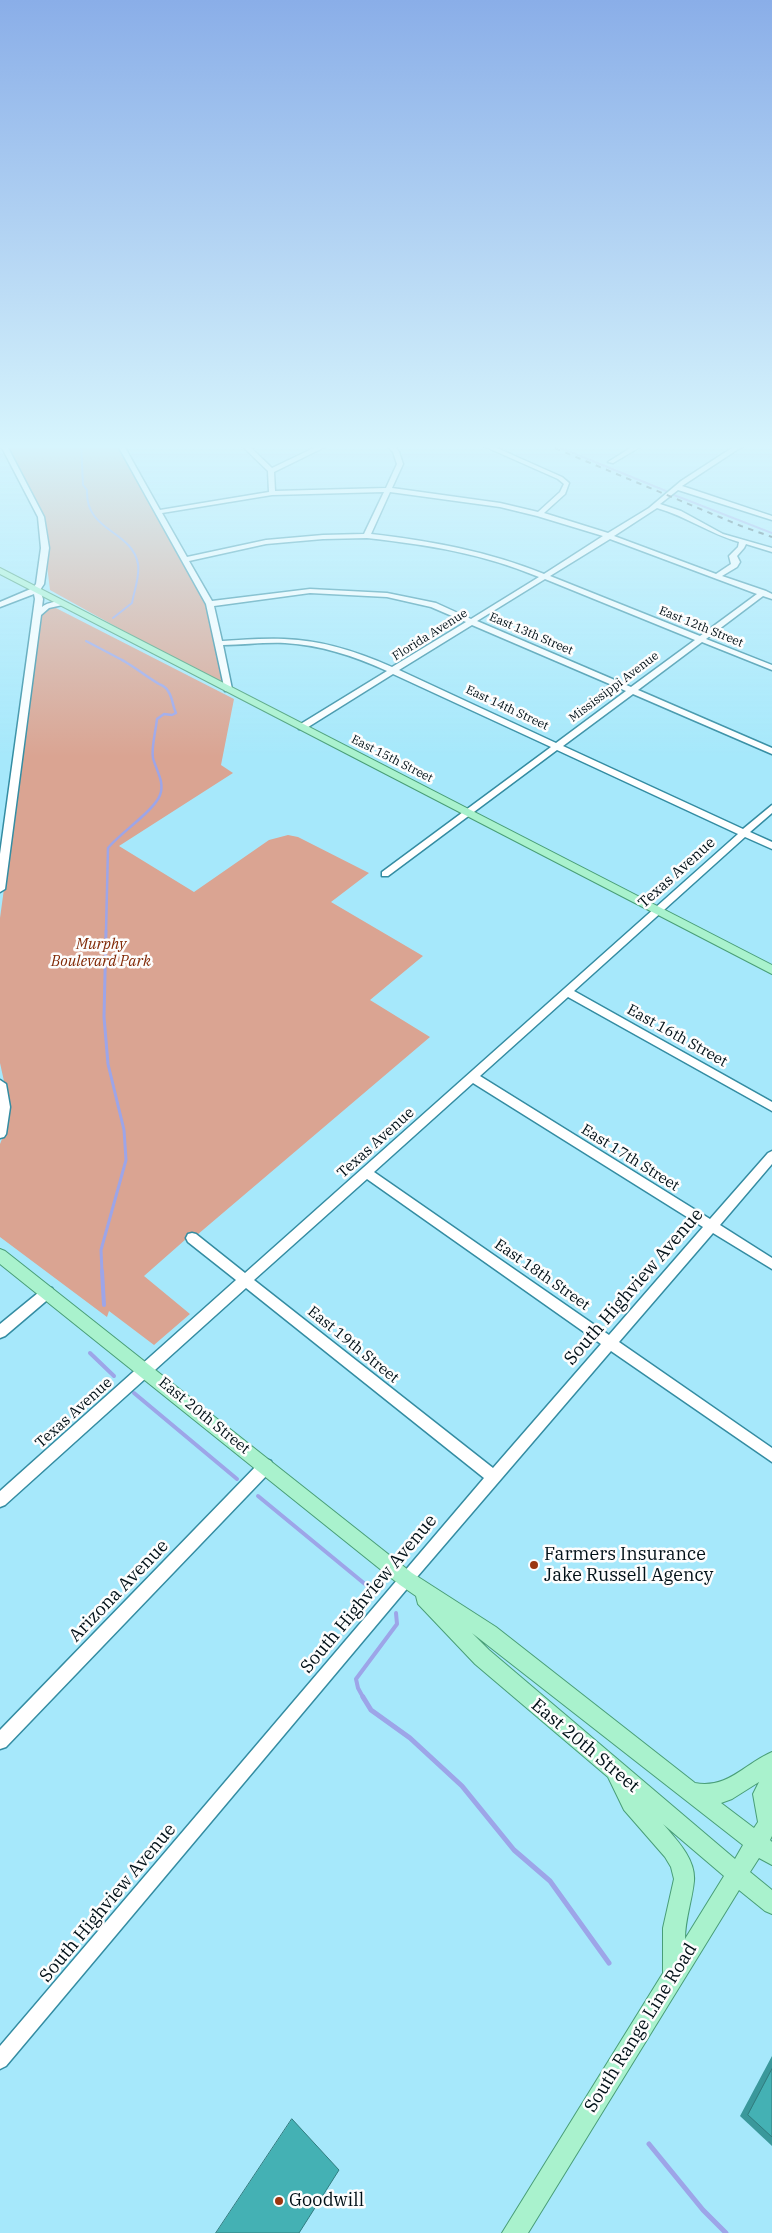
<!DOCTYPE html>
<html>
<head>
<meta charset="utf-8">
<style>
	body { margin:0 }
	canvas { display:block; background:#a6e8fb }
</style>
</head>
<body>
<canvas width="772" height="2233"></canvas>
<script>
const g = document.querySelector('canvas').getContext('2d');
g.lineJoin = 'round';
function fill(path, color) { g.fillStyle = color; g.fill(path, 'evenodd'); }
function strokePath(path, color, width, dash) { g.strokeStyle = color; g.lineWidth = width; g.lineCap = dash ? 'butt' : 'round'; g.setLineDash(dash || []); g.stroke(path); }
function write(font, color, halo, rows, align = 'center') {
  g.font = font + ' "IBM Plex Serif",serif'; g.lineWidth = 5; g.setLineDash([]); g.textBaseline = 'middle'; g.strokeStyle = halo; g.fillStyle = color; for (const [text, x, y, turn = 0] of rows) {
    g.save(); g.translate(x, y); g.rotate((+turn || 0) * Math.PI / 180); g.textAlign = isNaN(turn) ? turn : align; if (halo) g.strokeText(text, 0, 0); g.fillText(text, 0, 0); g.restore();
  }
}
fill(new Path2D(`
	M 3,444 L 120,444 L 210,604 L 228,689 L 50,590 L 41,517 Z
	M 52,606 L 234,699 L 221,765 L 233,773 L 119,846 L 194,892 L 269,840 L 288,835 L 298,837 L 369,873 L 331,902 L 423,956 L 370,1000 L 430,1037 L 197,1235 L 194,1232 L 144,1276 L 190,1314 L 154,1345 L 109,1311 L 107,1317 L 0,1237 L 0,1144 L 6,1129 L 9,1104 L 0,1063 L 0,918 L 42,611 Z`), '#daa492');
strokePath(new Path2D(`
	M 81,444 L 83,485 L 87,490 C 85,532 132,530 138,564 C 140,577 134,591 132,603 L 113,618
	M 551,444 L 666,491
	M 674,495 L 772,533
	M 86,641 L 124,661`), '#9da5e8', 2);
strokePath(new Path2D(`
	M 106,932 L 108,848 C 120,833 154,811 160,795 C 165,782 156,770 153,758 C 151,747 156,730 157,719 L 164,714 L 172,715 L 176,713 C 172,705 173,698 168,691 C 166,687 163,686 159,684 C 145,676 135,667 122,660`), '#9da5e8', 2.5);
strokePath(new Path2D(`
	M 102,1272 L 101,1250 L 126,1160 L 124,1130 L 108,1064 L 104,1017 L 106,931`), '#9da5e8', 3);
strokePath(new Path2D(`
	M 102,1271 L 104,1305
	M 90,1353 L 114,1376
	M 134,1393 L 237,1479
	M 258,1496 L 371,1589
	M 364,1699 L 358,1688 L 356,1679 L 397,1624 L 396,1613`), '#9da5e8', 4);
strokePath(new Path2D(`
	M 363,1697 L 371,1710 L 410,1738 L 462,1786 L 514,1850 L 550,1881 L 609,1963
	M 649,2144 L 703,2210 L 726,2233`), '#9da5e8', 5);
const minor = new Path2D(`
	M 0,444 L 6,444 L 44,517 L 49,548 L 44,584 L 40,590 L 43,599 L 42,607 C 48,602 61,600 67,604 L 49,608 L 41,615 L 5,889 L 0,892 L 0,854 L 35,599 L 34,594 L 0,607 L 0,602 L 33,588 L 36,584 L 41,548 L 38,517 Z
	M 117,444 L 123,444 L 160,510 L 269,492 L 268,471 L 240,444 L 247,444 L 272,468 L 322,444 L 331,444 L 274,472 L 275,491 L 386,488 L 397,464 L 393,452 L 386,444 L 393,444 L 399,452 L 403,464 L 392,488 L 500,503 L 538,512 L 560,492 L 564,484 L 558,479 L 479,444 L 488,444 L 562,477 L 569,483 L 565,494 L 544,513 L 608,533 L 649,508 L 681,481 L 738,444 L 746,444 L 682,486 L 772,516 L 772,520 L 678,490 L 660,504 L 681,511 L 723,534 L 772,548 L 772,552 L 746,544 L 744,548 L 737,556 L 740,562 L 737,567 L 722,576 L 766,591 L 772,594 L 772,599 L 763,596 L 706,639 L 772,665 L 772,670 L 702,642 L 638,690 L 772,748 L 772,754 L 633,694 L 563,746 L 743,829 L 772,805 L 772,813 L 750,832 L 772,842 L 772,849 L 745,837 L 574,991 L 772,1102 L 772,1111 L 568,997 L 480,1076 L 710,1219 L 768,1153 L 772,1151 L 772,1164 L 720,1225 L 772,1258 L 772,1269 L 713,1233 L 619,1342 L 772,1448 L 772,1462 L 611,1351 L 411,1584 L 6,2066 L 0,2069 L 0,2046 L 484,1478 L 246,1288 L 5,1505 L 0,1507 L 0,1491 L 236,1280 L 188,1242 L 186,1238 L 188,1234 L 192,1233 L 196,1234 L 245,1273 L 738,834 L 557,750 L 388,876 L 382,876 L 382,872 L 551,747 L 393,674 L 305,729 L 299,729 L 299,725 L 387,671 C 354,656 321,645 285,643 C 265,642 243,645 223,645 L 232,689 L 225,691 L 206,604 ZM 384,492 L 364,534 L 323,535 L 266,540 L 187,557 L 162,513 L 272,495 ZM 390,492 L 500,507 L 537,516 L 603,536 L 544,574 C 487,551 431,541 371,534 ZM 657,508 C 686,516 710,534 739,542 L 738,547 L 729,556 L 731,564 L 716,574 L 614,536 ZM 367,538 C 429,545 480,553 539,577 L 471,619 L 436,603 L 387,593 L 310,589 L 212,601 L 189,561 L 266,544 L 323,539 ZM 610,539 L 757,594 L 700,636 L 550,576 ZM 545,579 L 695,640 L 631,687 L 477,621 ZM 310,593 L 387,597 L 431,607 L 466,622 L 392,667 C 358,652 322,640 284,639 C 263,638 242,640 222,641 L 214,606 ZM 472,625 L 626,691 L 556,743 L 399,670 ZM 473,1083 L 703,1227 L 609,1335 L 374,1172 ZM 367,1179 L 601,1344 L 493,1468 L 254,1280 Z
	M 637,444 L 645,444 L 613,463 L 608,462 Z
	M 0,1080 L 6,1084 L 10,1107 L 6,1134 L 4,1137 L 0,1138 Z
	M 48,1287 L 52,1288 L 54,1292 L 52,1296 L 5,1336 L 0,1338 L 0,1324 L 44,1288 Z
	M 266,1459 L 271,1461 L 273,1466 L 271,1471 L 6,1747 L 0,1749 L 0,1730 L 261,1461 Z`);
const major = new Path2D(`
	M 0,568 L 772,965 L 772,974 L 0,574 Z
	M 0,1249 L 5,1251 L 412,1573 L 496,1627 L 695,1783 C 728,1789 744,1764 772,1752 L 772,1836 L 770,1840 L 772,1842 L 772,1865 L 759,1858 L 750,1872 L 772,1890 L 772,1914 L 765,1911 L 739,1890 L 528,2233 L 502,2233 L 663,1973 L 663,1928 L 674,1879 L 671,1867 L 665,1857 L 624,1810 L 608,1777 L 475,1664 L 418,1604 L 416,1596 L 400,1585 L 0,1264 ZM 472,1633 L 743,1845 L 735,1859 L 489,1650 ZM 759,1782 L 753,1794 L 758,1822 L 754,1828 L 721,1803 L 732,1799 ZM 663,1824 L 724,1876 L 685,1939 C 685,1919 692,1901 694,1881 C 696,1859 676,1839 663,1824 Z`);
strokePath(minor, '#348ca2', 3);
strokePath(major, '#499e77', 2);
fill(minor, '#fff');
fill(major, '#a9f2cd');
strokePath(new Path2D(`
	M 545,444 L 741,526 L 772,537`), '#2b4852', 2, [5.5, 5.5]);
fill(new Path2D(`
	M 772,2056 L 772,2146 L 740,2116 Z`), '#3a989b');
const building = new Path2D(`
	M 772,2069 L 772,2137 L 748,2115 Z
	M 292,2119 L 339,2170 L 299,2233 L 216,2233 Z`);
fill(building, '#44b1b4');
strokePath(building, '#307c7e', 1);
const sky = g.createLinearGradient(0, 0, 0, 757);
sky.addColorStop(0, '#8aaee8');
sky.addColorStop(0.59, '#d7f5fd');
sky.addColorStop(1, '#d7f5fd00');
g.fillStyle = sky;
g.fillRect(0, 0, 772, 757);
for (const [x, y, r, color] of [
	[534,1565,5,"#9c3610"],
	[279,2201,5,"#9c3610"]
]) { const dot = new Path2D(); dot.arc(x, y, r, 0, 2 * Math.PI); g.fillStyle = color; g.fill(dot); strokePath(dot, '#fdfdfd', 2); }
write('12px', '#001017', '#fdfdfd', [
	["East 12th Street",701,627,22],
	["East 13th Street",531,634,23],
	["Florida Avenue",430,635,-32],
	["Mississippi Avenue",614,687,-37],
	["East 14th Street",507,708,25],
	["East 15th Street",392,759,27]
]);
write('15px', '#001017', '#fdfdfd', [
	["Texas Avenue",677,873,-42],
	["East 16th Street",677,1036,29],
	["Texas Avenue",376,1143,-42],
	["East 17th Street",630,1158,32],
	["East 18th Street",542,1275,35],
	["East 19th Street",353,1345,39],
	["Texas Avenue",74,1413,-42],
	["East 20th Street",204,1416,39]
]);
write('italic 15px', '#812906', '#fdfdfd', [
	["Murphy",101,945],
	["Boulevard Park",101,962]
]);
write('18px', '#001017', '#fdfdfd', [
	["South Highview Avenue",634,1287,-49],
	["Arizona Avenue",119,1591,-46],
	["South Highview Avenue",369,1594,-50],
	["East 20th Street",585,1746,40],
	["South Highview Avenue",108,1903,-50],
	["South Range Line Road",641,2028,-58]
]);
write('18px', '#001017', '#fdfdfd', [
	["Farmers Insurance",544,1555],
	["Jake Russell Agency",544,1576],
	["Goodwill",289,2201]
], 'left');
</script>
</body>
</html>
